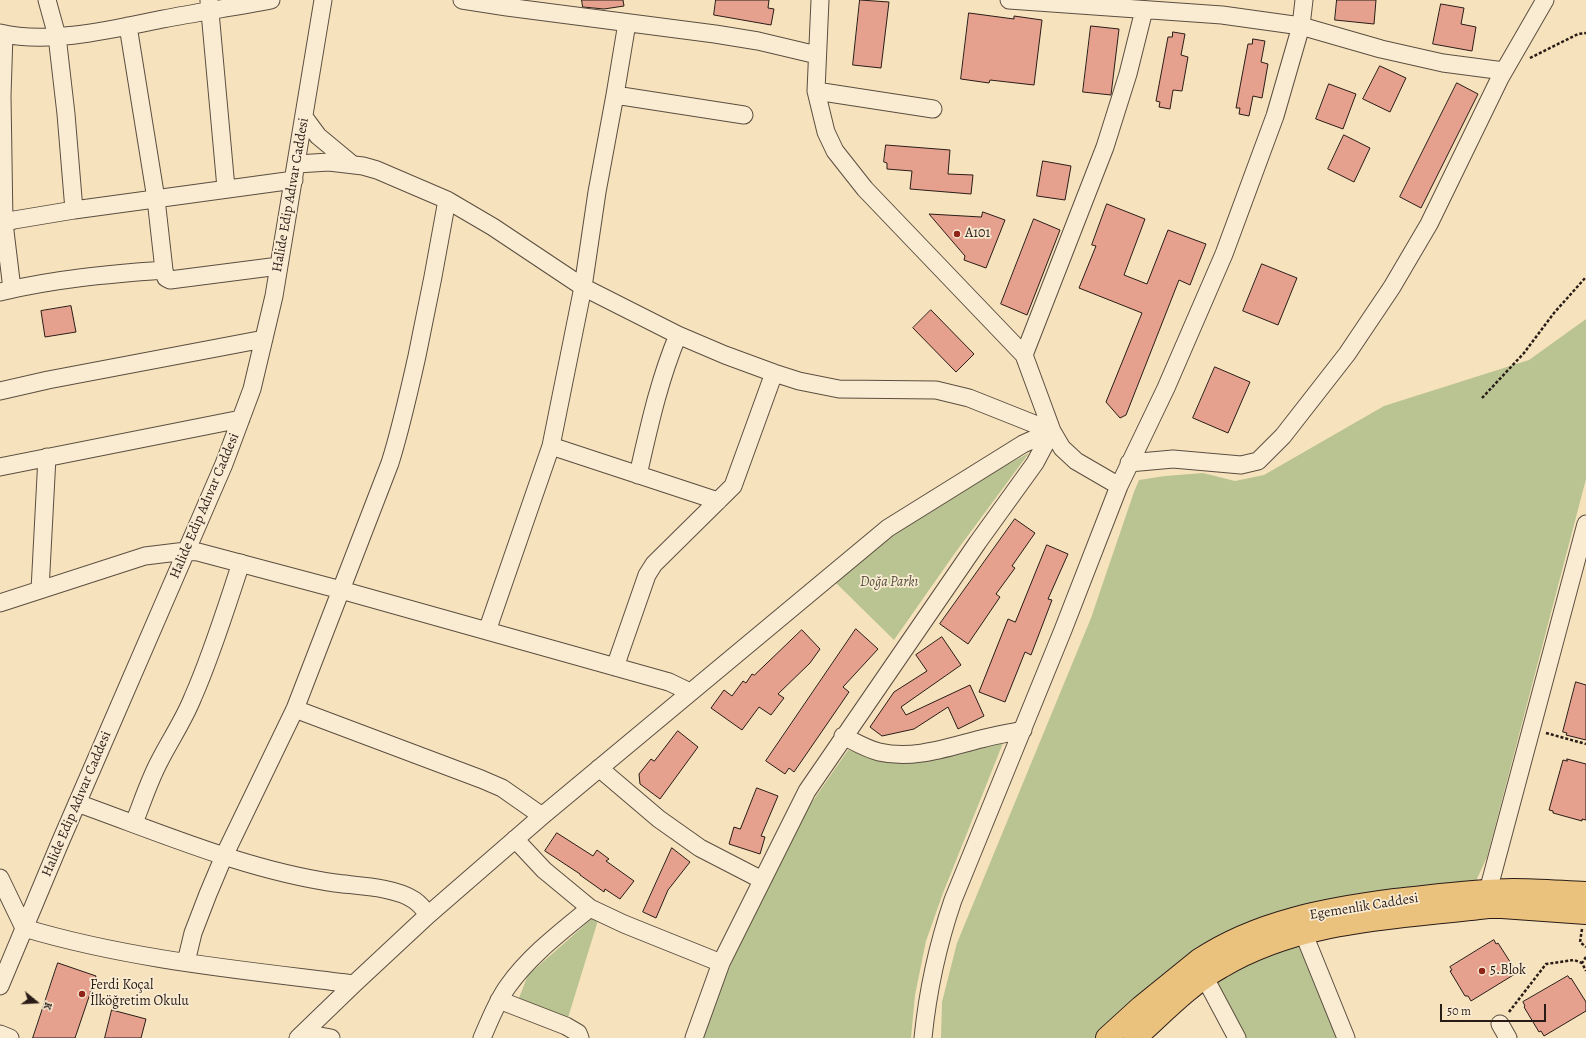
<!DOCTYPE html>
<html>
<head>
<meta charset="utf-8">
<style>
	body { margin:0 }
	#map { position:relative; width:1586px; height:1038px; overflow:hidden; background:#f6e2bc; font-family:Alegreya,serif }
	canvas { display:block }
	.north { position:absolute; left:16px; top:982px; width:40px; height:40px; -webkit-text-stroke:3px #f9ecd3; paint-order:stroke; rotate:108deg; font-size:11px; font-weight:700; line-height:16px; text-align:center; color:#291c17 }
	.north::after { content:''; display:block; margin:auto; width:14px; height:18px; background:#291c17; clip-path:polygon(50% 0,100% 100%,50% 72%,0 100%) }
	.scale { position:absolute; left:1440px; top:1004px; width:106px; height:18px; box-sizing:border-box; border:2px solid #291c17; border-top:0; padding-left:5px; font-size:12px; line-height:14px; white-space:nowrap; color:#291c17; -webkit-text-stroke:3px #f9ecd3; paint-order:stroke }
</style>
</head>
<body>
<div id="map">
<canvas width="1586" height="1038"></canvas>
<div class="north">K</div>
<div class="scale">50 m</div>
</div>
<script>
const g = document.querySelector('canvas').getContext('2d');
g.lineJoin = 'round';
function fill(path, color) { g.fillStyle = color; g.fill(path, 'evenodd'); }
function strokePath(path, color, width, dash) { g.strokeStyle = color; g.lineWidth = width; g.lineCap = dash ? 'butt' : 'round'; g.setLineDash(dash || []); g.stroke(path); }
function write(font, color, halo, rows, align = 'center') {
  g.font = font + ' Alegreya,serif'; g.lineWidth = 3.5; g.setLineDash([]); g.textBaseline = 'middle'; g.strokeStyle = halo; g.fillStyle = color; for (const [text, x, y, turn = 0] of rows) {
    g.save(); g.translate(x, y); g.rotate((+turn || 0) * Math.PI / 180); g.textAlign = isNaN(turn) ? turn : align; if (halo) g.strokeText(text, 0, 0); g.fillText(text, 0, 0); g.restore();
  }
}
fill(new Path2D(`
	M 1586,319 L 1586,479 L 1487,857 L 1476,881 L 1144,993 L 1094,1038 L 941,1038 L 942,1002 L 957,943 L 1091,618 L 1134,492 L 1139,480 L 1165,476 L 1203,473 L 1235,481 L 1264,475 L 1384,406 L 1529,360 Z
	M 1029,453 L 955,553 L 894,640 L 835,582 L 864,556 L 961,489 Z
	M 1003,743 L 943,893 L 926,941 L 915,995 L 911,1038 L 703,1038 L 722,983 L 799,821 L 848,750 L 876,759 L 941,758 L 962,754 L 985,745 Z
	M 595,916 L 599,917 L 567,1021 L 519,998 L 528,975 Z
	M 1301,944 L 1337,1038 L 1246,1038 L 1220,993 L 1215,982 L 1240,967 Z`), '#bac493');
const building = new Path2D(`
	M 582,0 L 623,0 L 624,6 L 604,9 L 583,7 Z
	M 716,0 L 769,0 L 768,8 L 774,9 L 771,25 L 714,15 Z
	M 860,0 L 889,2 L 881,68 L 853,65 Z
	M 1337,0 L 1376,0 L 1374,24 L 1335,20 Z
	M 1441,4 L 1464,8 L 1461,24 L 1476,27 L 1472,51 L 1433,44 Z
	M 969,13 L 1014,19 L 1014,16 L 1042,20 L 1034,85 L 990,80 L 989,83 L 961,79 Z
	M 1091,26 L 1119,29 L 1111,95 L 1083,92 Z
	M 1173,32 L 1185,34 L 1181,55 L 1188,57 L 1182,91 L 1173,90 L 1170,109 L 1159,107 L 1160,102 L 1156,101 L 1168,37 L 1172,37 Z
	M 1253,39 L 1265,41 L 1261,62 L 1268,64 L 1262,98 L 1253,96 L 1249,116 L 1239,114 L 1240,108 L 1236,108 L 1248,44 L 1252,44 Z
	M 1380,66 L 1406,78 L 1390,112 L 1363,99 Z
	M 1457,83 L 1478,94 L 1421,208 L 1400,197 Z
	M 1329,84 L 1356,94 L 1343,129 L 1316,119 Z
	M 1344,135 L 1370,148 L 1354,182 L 1328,169 Z
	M 886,145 L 950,150 L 948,174 L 973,175 L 971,194 L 910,189 L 912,171 L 887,169 L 887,163 L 884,162 Z
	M 1043,161 L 1071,166 L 1065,200 L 1037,196 Z
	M 1107,204 L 1145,219 L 1124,275 L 1147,284 L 1168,230 L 1206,244 L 1190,285 L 1179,280 L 1126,415 L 1120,418 L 1106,402 L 1142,313 L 1079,288 L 1096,246 L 1092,245 Z
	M 983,212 L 1005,220 L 986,268 L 964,260 L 965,256 L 929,214 L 981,217 Z
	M 1034,219 L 1060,230 L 1027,315 L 1001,304 Z
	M 1262,264 L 1297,278 L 1278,325 L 1243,311 Z
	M 71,306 L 76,332 L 45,337 L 41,311 Z
	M 931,310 L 974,354 L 956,372 L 913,328 Z
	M 1215,367 L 1250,382 L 1228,433 L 1193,418 Z
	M 1015,519 L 1035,533 L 1012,566 L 1015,568 L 996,594 L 1000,597 L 968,644 L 940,624 Z
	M 1047,545 L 1068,554 L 1048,599 L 1052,600 L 1031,655 L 1025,652 L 1005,702 L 979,692 L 1008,619 L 1015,622 Z
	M 856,629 L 878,649 L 843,687 L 849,692 L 794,772 L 789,768 L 785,774 L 766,761 Z
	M 802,630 L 820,649 L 810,663 L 778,694 L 784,698 L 771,715 L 759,707 L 742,730 L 711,708 L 724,690 L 732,696 L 743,681 L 746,683 L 752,674 L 754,675 Z
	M 942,637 L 961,665 L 901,707 L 906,715 L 970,685 L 984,716 L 958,729 L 948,707 L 914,729 L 882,736 L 870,727 L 894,692 L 927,671 L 916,655 Z
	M 1576,682 L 1586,685 L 1586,740 L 1566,735 L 1567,733 L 1563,732 Z
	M 678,731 L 698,747 L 660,799 L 640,784 L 639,774 L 651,759 L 654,761 Z
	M 1567,759 L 1586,764 L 1586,820 L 1582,819 L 1582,821 L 1553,813 L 1553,811 L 1549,810 L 1563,760 L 1567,761 Z
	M 757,788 L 778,796 L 761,836 L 765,837 L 760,854 L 729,844 L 734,827 L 740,829 Z
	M 557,833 L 593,856 L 597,850 L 609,859 L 606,861 L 634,881 L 620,899 L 605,889 L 604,892 L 580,875 L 580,874 L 545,851 Z
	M 672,848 L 690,862 L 668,890 L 656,918 L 643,912 Z
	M 1494,940 L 1496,944 L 1498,943 L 1514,968 L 1512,969 L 1515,974 L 1471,1001 L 1468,996 L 1465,996 L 1450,971 L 1452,970 L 1450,967 Z
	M 58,963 L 96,976 L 75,1038 L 33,1038 Z
	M 1568,976 L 1570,979 L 1571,978 L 1586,1002 L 1586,1011 L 1544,1036 L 1541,1031 L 1539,1032 L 1524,1007 L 1525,1006 L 1523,1002 Z
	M 112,1010 L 146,1019 L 141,1038 L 105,1038 Z`);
fill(building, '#e5a18e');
strokePath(building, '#291c17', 1);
const minor = new Path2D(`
	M 47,0 L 57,36 L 66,114 L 74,210
	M 462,0 L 507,7 L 715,34 L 758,41 L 817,55
	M 820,0 L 816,91 L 826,132 L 835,151 L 865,189 L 1024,355 L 1052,431 L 1062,448 L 1076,461 L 1119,486
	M 1009,0 L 1222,15 L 1301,26 L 1381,49 L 1443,63 L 1504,71
	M 209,1 L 226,188
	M 0,33 C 49,45 114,29 163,19 C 199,12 235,7 271,0
	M 4,34 L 2,96 L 4,223 L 12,289
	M 816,91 L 933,109
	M 615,95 L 744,115
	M 304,117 L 318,136 L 353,165
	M 297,164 L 329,162 L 363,166 L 377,170 L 447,200 L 493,227 L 583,287 L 678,335 L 725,355 L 774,373 L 799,381 L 839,389 L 936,390 L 969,398 L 1052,431
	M 0,224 L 14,220 L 74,210 L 294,180
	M 164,270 L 166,278 L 170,280 L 279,266
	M 0,292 C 54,279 109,274 164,270 L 156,199 L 128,26
	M 1024,355 L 1105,147 L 1128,74 L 1144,10
	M 0,391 L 48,380 L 264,339
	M 551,446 L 718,501
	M 1129,463 L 1173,459 L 1241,465 L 1258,461 L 1283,436 L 1347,354 L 1392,287 L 1429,224 L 1500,78 L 1545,0
	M 0,467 L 241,419
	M 638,475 C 649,427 659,380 678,335
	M 40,590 L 47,457
	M 0,603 L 145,556 L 186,551 L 198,552 L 341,590 L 669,682 L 690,692
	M 487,631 L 551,446 L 583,287 L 597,192 L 615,95 L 627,23
	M 615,667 L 647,575 L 654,564 L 733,486 L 774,373
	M 295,709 L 481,779 L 502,788 L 542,816
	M 843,736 C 855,742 867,749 879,752 C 914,760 948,747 981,739 C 995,735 1009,733 1023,730
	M 599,768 L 659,819 L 700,848 L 762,880
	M 77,803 C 161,833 246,870 335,883 C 358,886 395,887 414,900 C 420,904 424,909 428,915
	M 134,823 C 142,803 149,781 159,762 C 170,740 184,720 193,697 C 212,654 226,608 241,563
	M 515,839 L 544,870 L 590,908 L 624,924 L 721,963
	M 0,878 L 24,928 C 131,960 243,970 354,984
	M 1488,891 L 1586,524
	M 1303,932 L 1346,1038
	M 186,962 L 193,933 L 208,894 L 224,856 L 295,709 L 390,463 C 401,428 409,392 417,356 C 428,304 438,252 447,200
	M 1205,978 L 1237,1038
	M 0,986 L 59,845 L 224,464 L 252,389 L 274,296 L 323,0
	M 499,1000 L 566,1026 L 578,1033 L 580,1038
	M 1500,1024 L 1508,1038
	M 304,1033 L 331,1038
	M 0,1034 L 10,1038
	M 298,1038 L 354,984 L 428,915 L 542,816 L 888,528 L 1023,444 L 1052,431
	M 482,1038 C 490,1020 497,1001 508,986 C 530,955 561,932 590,908
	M 694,1038 L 721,963 L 807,791 L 978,542 L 1035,463 L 1052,431
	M 923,1038 C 928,988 937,947 953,900 L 1063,630 L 1119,486 L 1166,388 L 1224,254 L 1275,116 L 1301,26 L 1304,0`);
const major = new Path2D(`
	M 1107,1038 L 1141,1007 L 1199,960 C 1258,921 1327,909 1395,900 C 1434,896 1474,890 1513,890 C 1537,890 1562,892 1586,893
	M 1135,1038 C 1162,1014 1189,985 1221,967 C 1301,919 1398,918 1488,907 L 1502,907 L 1586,913`);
strokePath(minor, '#5c4e40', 19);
strokePath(major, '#291c17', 24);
strokePath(new Path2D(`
	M 1530,58 L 1578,34 L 1586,33
	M 1482,398 L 1524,353 L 1554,313 L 1586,277
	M 1546,733 L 1586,744
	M 1582,929 L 1580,942 L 1586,947
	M 1586,957 L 1582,963 L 1586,971
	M 1509,1012 L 1546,964 L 1574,960 L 1582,963`), '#291c17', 2.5, [3, 2]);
strokePath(minor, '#f9ecd3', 17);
strokePath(major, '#ebc17e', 22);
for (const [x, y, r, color] of [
	[957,234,4,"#8f2418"],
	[1482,971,4,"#8f2418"],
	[82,994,4,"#8f2418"]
]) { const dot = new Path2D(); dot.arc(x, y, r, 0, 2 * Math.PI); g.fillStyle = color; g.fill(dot); strokePath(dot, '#f9ecd3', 1.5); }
write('14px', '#291c17', '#f9ecd3', [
	["Halide Edip Adıvar Caddesi",291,195,-80],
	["Halide Edip Adıvar Caddesi",205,506,-67],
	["Halide Edip Adıvar Caddesi",77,804,-67],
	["Egemenlik Caddesi",1364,907,-9]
]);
write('14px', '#291c17', '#f9ecd3', [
	["A101",965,234],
	["5.Blok",1490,971],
	["Ferdi Koçal",90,986],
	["İlköğretim Okulu",90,1002]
], 'left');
write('italic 14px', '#544e3c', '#f9ecd3', [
	["Doğa Parkı",889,583]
]);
</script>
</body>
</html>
